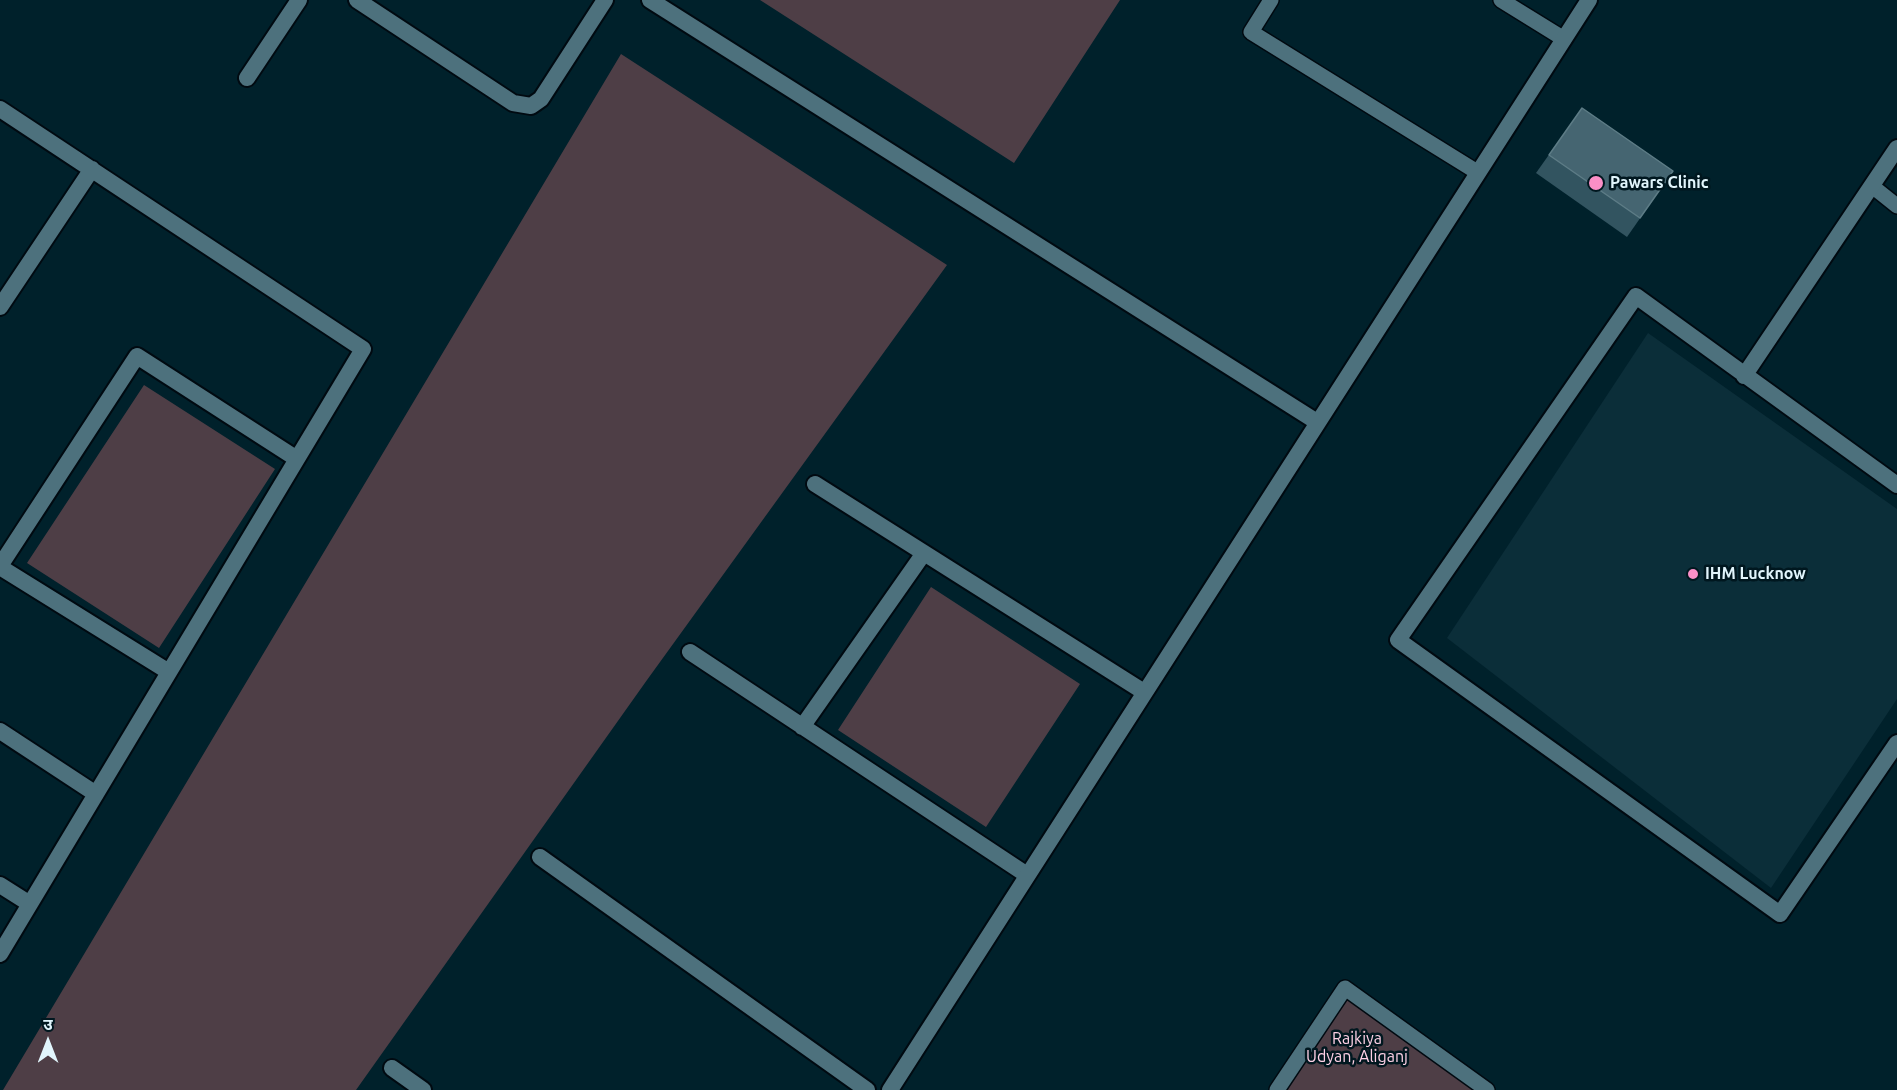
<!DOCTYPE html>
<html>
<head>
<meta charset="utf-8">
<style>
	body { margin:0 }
	#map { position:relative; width:1897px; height:1090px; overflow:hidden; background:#00212b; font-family:Ubuntu,"Noto Sans Devanagari",sans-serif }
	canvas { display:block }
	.north { position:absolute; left:18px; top:1012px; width:60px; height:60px; -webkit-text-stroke:4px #00171f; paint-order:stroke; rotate:0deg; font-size:16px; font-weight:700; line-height:24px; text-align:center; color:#e1f5fc }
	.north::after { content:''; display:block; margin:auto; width:21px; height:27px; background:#e1f5fc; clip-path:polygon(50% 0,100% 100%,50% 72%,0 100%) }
</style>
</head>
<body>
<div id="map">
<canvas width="1897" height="1090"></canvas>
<div class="north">उ</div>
</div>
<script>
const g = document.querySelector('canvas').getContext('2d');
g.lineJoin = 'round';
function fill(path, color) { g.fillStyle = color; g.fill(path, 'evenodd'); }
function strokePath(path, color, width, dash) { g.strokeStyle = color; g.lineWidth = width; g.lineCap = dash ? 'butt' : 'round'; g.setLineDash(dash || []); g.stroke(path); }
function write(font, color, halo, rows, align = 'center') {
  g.font = font + ' Ubuntu,sans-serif'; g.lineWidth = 5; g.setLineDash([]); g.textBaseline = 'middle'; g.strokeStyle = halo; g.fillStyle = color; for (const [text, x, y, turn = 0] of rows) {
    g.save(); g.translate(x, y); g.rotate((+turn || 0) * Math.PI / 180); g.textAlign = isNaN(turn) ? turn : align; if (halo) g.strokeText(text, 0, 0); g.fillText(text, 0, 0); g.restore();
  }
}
fill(new Path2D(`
	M 1648,333 L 1897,509 L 1897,699 L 1771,888 L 1447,638 Z`), '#0b2e39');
fill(new Path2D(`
	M 760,0 L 1120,0 L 1014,163 Z
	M 621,54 L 947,265 L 647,680 L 356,1090 L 3,1090 Z
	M 144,385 L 275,469 L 159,648 L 27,563 Z
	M 931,587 L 1080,684 L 986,827 L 838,730 Z
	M 1345,988 L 1487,1090 L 1277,1090 Z`), '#4e3e46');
const service = new Path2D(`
	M 1271,0 L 1251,32 L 1477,172
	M 1501,0 L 1564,39
	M 1872,186 L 1897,206
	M 1277,1090 L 1345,988 L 1487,1090`);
const minor = new Path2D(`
	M 357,0 L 513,103 L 531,106 L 541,99 L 605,0
	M 247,78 L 299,0
	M 0,109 L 363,349 L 0,954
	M 0,307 L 92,169
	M 1744,376 L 1897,148
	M 815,484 L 1144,692
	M 1897,485 L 1636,296 L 1398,640 L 1780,914 L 1897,743
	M 0,566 L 137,356 L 297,459
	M 0,567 L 169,672
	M 690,652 L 1027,875
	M 802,727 L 924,553
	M 0,731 L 96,794
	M 540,857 L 867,1090
	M 0,885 L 30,904
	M 392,1068 L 423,1090`);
const tertiary = new Path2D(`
	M 650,0 L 1317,422
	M 890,1090 L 1589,0`);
strokePath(service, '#000a11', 18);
strokePath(minor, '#000a11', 20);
strokePath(tertiary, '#000a11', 20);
strokePath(service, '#4d717d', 15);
strokePath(minor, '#4d717d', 16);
strokePath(tertiary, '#4d717d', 16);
fill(new Path2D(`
	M 1582,108 L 1673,171 L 1627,237 L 1536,173 Z`), '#325460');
const building = new Path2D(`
	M 1582,108 L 1673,171 L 1640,218 L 1549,155 Z`);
fill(building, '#456571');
strokePath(building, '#5d7c86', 1.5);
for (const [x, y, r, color] of [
	[1596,183,8,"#fa8fc7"],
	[1693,574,6,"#fa8fc7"]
]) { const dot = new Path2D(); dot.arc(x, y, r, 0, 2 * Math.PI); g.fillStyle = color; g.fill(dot); strokePath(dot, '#00171f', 2); }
write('bold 16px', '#e1f5fc', '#00171f', [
	["Pawars Clinic",1610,183],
	["IHM Lucknow",1705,574]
], 'left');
write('16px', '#fed1e6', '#00171f', [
	["Rajkiya",1357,1039],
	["Udyan, Aliganj",1357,1057]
]);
</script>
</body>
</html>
